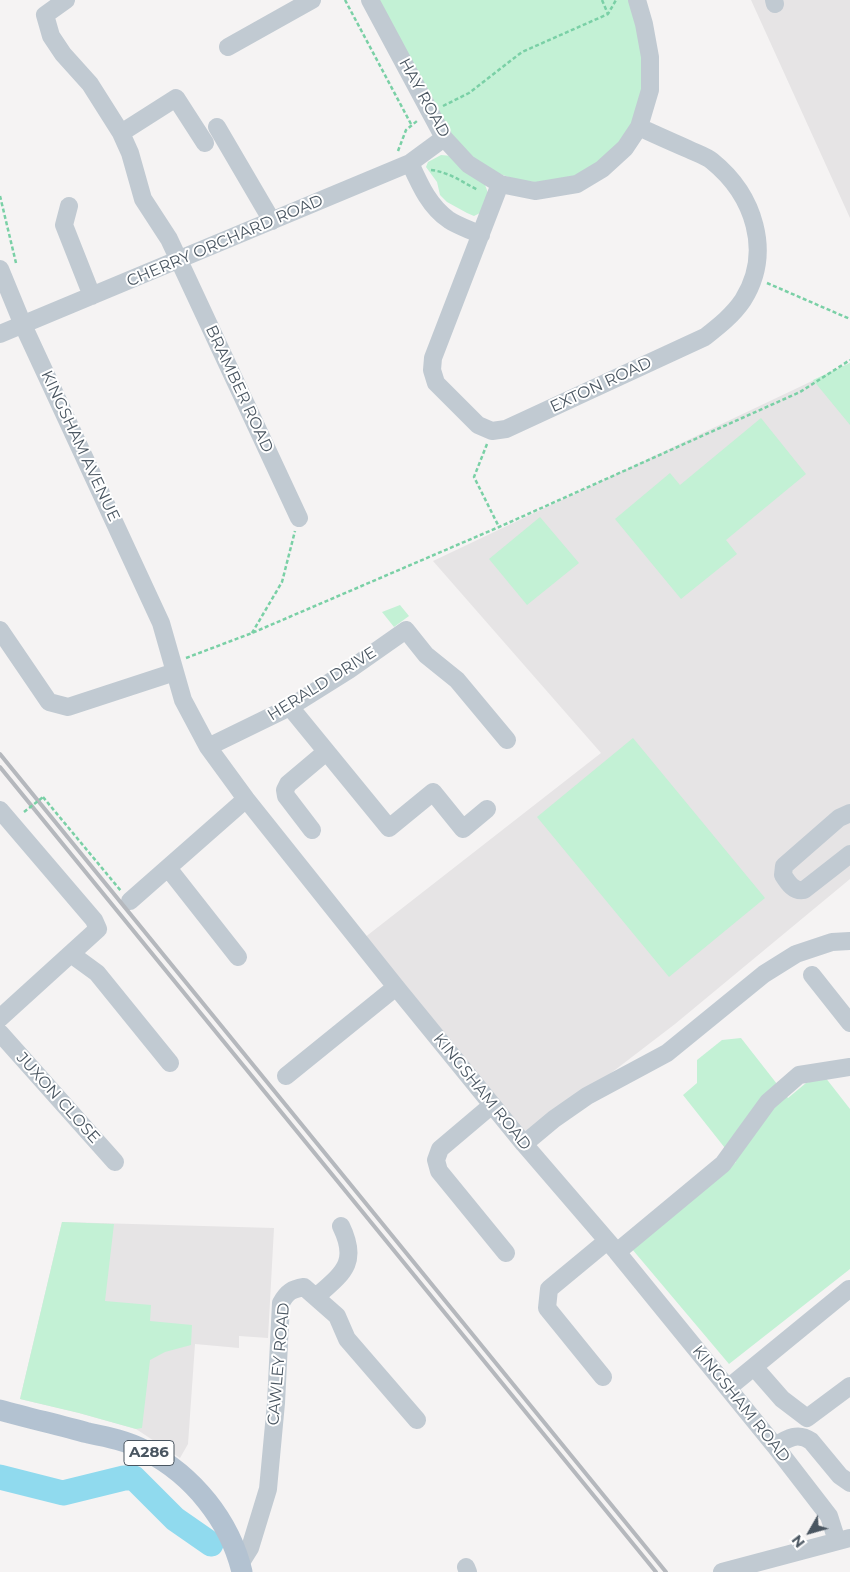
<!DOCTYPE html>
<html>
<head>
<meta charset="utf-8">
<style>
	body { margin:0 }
	#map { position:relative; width:850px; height:1572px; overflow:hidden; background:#f5f3f3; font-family:Montserrat,sans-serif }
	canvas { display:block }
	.north { position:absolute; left:785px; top:1507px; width:50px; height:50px; -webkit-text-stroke:4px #fff; paint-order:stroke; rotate:232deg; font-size:14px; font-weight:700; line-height:20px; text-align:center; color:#4a5661 }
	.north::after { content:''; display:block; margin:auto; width:18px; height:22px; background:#4a5661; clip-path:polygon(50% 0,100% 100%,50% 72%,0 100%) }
</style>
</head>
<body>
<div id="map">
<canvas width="850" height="1572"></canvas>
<div class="north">N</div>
</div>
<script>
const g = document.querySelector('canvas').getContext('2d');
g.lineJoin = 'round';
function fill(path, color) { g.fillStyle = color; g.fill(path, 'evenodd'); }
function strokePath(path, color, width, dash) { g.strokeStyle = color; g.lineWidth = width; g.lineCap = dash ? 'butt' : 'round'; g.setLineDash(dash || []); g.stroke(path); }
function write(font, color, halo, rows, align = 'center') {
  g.font = font + ' Montserrat,sans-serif'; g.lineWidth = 4; g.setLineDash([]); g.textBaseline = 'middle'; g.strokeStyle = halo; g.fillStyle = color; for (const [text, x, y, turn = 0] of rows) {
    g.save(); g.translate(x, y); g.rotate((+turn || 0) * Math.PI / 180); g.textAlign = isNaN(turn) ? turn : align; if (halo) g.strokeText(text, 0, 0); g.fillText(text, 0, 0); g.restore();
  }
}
fill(new Path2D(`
	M 751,0 L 850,0 L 850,218 Z
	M 850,363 L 850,879 L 675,1024 L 525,1139 L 364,938 L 601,753 L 433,561 Z
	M 62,1222 L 274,1228 L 268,1338 L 239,1336 L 239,1348 L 195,1344 L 188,1444 L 180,1458 L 136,1429 L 79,1413 L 20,1399 Z`), '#e6e4e5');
fill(new Path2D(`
	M 377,0 L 629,0 C 640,36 649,74 638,112 C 633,129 623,140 610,151 C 603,157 595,166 587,171 C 549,191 502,183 470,156 C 450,141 440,115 428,93 C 411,62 394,31 377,0 Z
	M 441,155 L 452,156 L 484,182 L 488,193 L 482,212 L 474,216 L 467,213 L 447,202 L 440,195 L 437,182 L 426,167 L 428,162 Z
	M 850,363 L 850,425 L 813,380 Z
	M 761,418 L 806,474 L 726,540 L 737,554 L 681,599 L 615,519 L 670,473 L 680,485 Z
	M 540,517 L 579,563 L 527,605 L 489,559 Z
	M 400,605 L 409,616 L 394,627 L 382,612 Z
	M 633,738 L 765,898 L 669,977 L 537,817 Z
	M 741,1038 L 788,1098 L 806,1083 L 825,1077 L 850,1109 L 850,1269 L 729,1364 L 632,1249 L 736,1162 L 683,1095 L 697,1083 L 697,1060 L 722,1040 Z
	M 62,1222 L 114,1224 L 105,1301 L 151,1305 L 150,1321 L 192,1325 L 191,1345 L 165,1352 L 150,1360 L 142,1428 L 136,1429 L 79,1413 L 20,1399 Z`), '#c3f1d5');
strokePath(new Path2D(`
	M 0,1477 L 63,1493 L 124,1478 L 134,1478 L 175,1519 L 211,1544`), '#90daee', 25);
strokePath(new Path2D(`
	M 345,0 L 411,124
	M 602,0 L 608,14
	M 443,106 L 469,93 L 522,52 L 608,14 L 616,0
	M 398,151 L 406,130 L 417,121
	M 431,170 C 449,172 462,182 478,190
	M 0,196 L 16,263
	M 767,283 L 850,319
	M 487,444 L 474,477 L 499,527
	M 252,633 L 282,582 L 295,531
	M 186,658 L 252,633 L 499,527 L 800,392 L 850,360
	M 43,797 L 121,891`), '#7ad0a6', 2.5, [4, 2.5]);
strokePath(new Path2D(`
	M 66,0 L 45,15 L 51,36 L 63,54 L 90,84 L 121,133 L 130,153 L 143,199 L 169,239 L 299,518
	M 370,0 L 444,138 L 468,164 L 500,184 L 535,191 L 577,184 L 602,169 L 625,148 L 639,127 L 650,90 L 650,57 L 644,24 L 637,0
	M 774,0 L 775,4
	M 228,47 L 312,0
	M 217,127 L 272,221
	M 121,133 L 176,98 L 205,143
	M 410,163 C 420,185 429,206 449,220 C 458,226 471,230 481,235
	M 500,184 L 433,358 L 432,370 L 436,383 L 478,425 L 492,431 L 506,429 L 705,337 C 719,326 733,315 743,300 C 773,252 754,195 712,161 C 706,156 696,153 688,149 C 672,142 656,135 639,127
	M 69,206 L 64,225 L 92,296
	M 0,269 L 23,325 L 161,623 L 183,700 L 208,747 L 246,799 L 396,987 L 524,1144 L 617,1252 L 775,1446 L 829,1516 L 837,1541
	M 0,334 L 410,163 L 444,138
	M 0,630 L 49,702 L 68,707 L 175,672
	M 290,707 L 389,828 L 433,792 L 463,829 L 487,809
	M 208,747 L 290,707 L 349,670 L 406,630 L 426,655 L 457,680 L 507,740
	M 0,810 L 94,920 L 98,929 L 0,1018
	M 850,813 L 839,818 L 784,866 L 783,875 C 788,883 794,892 804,890 L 850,854
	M 312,830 L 286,796 L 285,790 L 288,784 L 326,752
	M 168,868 L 238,957
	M 130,901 L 246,799
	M 71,954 L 97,973 L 170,1063
	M 812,975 L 850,1023
	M 0,1033 L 115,1162
	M 286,1076 L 396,987
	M 492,1105 L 440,1149 L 436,1160 L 439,1171 L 506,1253
	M 524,1144 L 554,1119 L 587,1096 L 667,1053 L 764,974 L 796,954 L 832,942 L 850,941
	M 617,1252 L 723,1164 L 768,1102 L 799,1075 L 850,1067
	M 316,1297 C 343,1273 359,1263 341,1226
	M 754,1367 L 782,1399 L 807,1418 L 850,1386
	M 603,1377 L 547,1308 L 549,1289 L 607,1241
	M 728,1388 L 849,1289 L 850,1290
	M 775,1446 C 788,1438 798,1432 811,1441 L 840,1476 L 850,1483
	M 240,1564 L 250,1548 L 268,1489 L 276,1403 L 281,1303 C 287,1292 292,1289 304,1287 L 337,1316 L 347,1339 L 417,1420
	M 466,1567 L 468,1572
	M 722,1572 L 850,1538`), '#c1cad2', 18);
strokePath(new Path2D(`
	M 0,1410 C 29,1418 59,1425 88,1433 C 108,1437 128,1441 146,1451 C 193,1475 230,1521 242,1572`), '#b3c2d1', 21);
strokePath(new Path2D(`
	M 0,754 L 666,1572
	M 0,767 L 656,1572`), '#b5b8bd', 4);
strokePath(new Path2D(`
	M 24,812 L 43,797`), '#7ad0a6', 2.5, [4, 2.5]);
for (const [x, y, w] of [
	[149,1453,50]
]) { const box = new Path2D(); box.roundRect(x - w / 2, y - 12.5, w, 25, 4); g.fillStyle = '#fff'; g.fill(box); strokePath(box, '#4a5661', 1); }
write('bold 15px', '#4a5661', null, [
	["A286",149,1453]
]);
write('16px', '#4a5661', '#fff', [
	["HAY ROAD",424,98,61],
	["CHERRY ORCHARD ROAD",225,241,-23],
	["EXTON ROAD",601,385,-25],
	["BRAMBER ROAD",239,389,65],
	["KINGSHAM AVENUE",80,446,65],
	["HERALD DRIVE",322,684,-32],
	["KINGSHAM ROAD",482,1092,51],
	["JUXON CLOSE",58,1098,48],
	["CAWLEY ROAD",279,1364,-85],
	["KINGSHAM ROAD",741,1404,51]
]);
</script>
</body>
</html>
